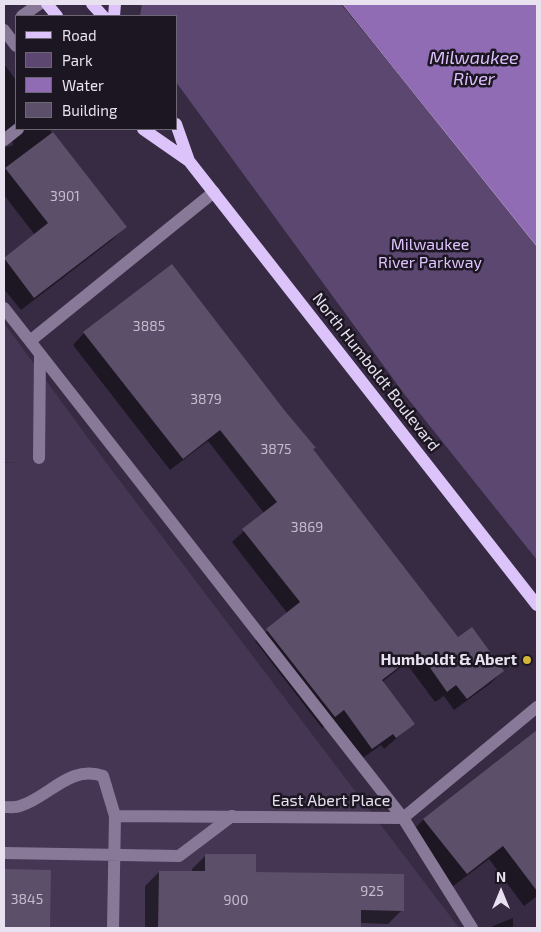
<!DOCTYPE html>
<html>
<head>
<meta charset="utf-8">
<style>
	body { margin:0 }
	#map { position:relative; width:541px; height:932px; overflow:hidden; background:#372b43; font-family:"Exo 2",sans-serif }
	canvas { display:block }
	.frame { position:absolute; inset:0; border:5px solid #e8e1f0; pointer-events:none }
	.legend { position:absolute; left:15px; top:15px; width:162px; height:115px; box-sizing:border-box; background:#1b1621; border:1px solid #6d6774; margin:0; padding:6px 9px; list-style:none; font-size:15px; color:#e8e1f0 }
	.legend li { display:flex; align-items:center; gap:10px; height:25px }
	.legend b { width:25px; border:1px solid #6d6774 }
	.north { position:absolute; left:476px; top:867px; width:50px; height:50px; -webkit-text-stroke:4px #1b1621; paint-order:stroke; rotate:0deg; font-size:14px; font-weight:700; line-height:20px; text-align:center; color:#e8e1f0 }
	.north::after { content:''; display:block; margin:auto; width:18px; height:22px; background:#e8e1f0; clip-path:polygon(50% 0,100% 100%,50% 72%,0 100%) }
</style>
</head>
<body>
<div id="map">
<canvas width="541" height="932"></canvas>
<div class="frame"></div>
<ul class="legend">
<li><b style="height:6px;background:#dcc3f9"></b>Road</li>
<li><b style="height:14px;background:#5c4771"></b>Park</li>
<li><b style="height:14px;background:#906cb5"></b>Water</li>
<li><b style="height:14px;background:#5b4f69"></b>Building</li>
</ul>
<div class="north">N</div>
</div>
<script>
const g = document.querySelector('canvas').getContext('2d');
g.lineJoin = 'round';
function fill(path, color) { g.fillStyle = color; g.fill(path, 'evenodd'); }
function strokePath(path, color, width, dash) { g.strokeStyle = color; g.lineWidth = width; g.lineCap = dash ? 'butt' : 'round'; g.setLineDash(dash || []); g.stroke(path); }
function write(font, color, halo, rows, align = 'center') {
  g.font = font + ' "Exo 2",sans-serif'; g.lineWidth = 5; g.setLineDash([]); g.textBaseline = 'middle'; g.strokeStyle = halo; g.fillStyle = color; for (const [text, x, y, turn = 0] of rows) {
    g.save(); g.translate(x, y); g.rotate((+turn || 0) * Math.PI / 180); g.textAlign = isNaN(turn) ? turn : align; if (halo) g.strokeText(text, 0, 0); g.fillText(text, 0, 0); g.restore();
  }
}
fill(new Path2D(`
	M 4,323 L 107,464 L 459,928 L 4,928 L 4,463 L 21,463 L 4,462 Z`), '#453754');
fill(new Path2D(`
	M 142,4 L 341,4 L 432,115 L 537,234 L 537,560 L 405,395 L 176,82 L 176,16 L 140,16 Z`), '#5c4771');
const water = new Path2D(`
	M 343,4 L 537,4 L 537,246 Z`);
fill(water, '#906cb5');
strokePath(water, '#aa8fc7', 1);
fill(new Path2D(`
	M 4,64 L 16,80 L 16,129 L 49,129 L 125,227 L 112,240 L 21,310 L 4,289 L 4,259 L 35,235 L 4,195 L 4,148 L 13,145 L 12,137 L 4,133 Z
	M 84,333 L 312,450 L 458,639 L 503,671 L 491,683 L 454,710 L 444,696 L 435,702 L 406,663 L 382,682 L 413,724 L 384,749 L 381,745 L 360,760 L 331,721 L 322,728 L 255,641 L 288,614 L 232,542 L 264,513 L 208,441 L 170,470 L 73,345 Z
	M 535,733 L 537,737 L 537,896 L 524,906 L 489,859 L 452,887 L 410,833 L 424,819 Z
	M 206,855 L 254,873 L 402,910 L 388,924 L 360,923 L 360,928 L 145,928 L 145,886 L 159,872 L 192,872 L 192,869 Z
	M 4,870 L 50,871 L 49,928 L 4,928 Z
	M 513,918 L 513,928 L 490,928 L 493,926 Z`), '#0007');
fill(new Path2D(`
	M 53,132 L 127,227 L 34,298 L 4,258 L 48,223 L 5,168 Z
	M 172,264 L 285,411 L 316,448 L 313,449 L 458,637 L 472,627 L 504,671 L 467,699 L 456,685 L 447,692 L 419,652 L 382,680 L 415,724 L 396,738 L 393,734 L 372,749 L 344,710 L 335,717 L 266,629 L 300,602 L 242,529 L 277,502 L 220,430 L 183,459 L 83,332 Z
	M 537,730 L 537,891 L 503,846 L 467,874 L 423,819 Z
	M 205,854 L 256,854 L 256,872 L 404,874 L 404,911 L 361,910 L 361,928 L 158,928 L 159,871 L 205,871 Z
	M 4,869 L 51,870 L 50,928 L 4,928 Z`), '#5b4f69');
strokePath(new Path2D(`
	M 22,16 L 39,4
	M 4,30 L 16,46
	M 4,140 L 18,129
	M 4,308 L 403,818 L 472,928
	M 30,341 L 214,192
	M 39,458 L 40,355
	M 4,807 C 9,807 15,808 20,806 C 48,798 70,764 103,776 L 115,816 L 113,928
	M 115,816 L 403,818 L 537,707
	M 4,853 L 179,856 L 232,816`), '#887999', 12);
strokePath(new Path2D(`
	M 47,4 L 57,16
	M 92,4 L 103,16
	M 114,16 L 115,4
	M 176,124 L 189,161
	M 143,129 L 189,161 L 537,605`), '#dcc3f9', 12);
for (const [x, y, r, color] of [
	[527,660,5,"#d3b635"]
]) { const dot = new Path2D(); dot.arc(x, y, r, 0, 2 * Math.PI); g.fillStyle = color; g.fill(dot); strokePath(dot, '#1b1621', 2); }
write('14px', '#c5bcce', null, [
	["3901",65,196],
	["3885",149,326],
	["3879",206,399],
	["3875",276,449],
	["3869",307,527],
	["925",372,891],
	["3845",27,899],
	["900",236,900]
]);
write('16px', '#dfc3ff', '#1b1621', [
	["Milwaukee",430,245],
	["River Parkway",430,263]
]);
write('16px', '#e8e1f0', '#1b1621', [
	["North Humboldt Boulevard",376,372,52],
	["East Abert Place",331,801]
]);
write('bold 16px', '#e8e1f0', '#1b1621', [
	["Humboldt & Abert",517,660]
], 'right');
write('italic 18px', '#dbbffb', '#1b1621', [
	["Milwaukee",474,58],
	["River",474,79]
]);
</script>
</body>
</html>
